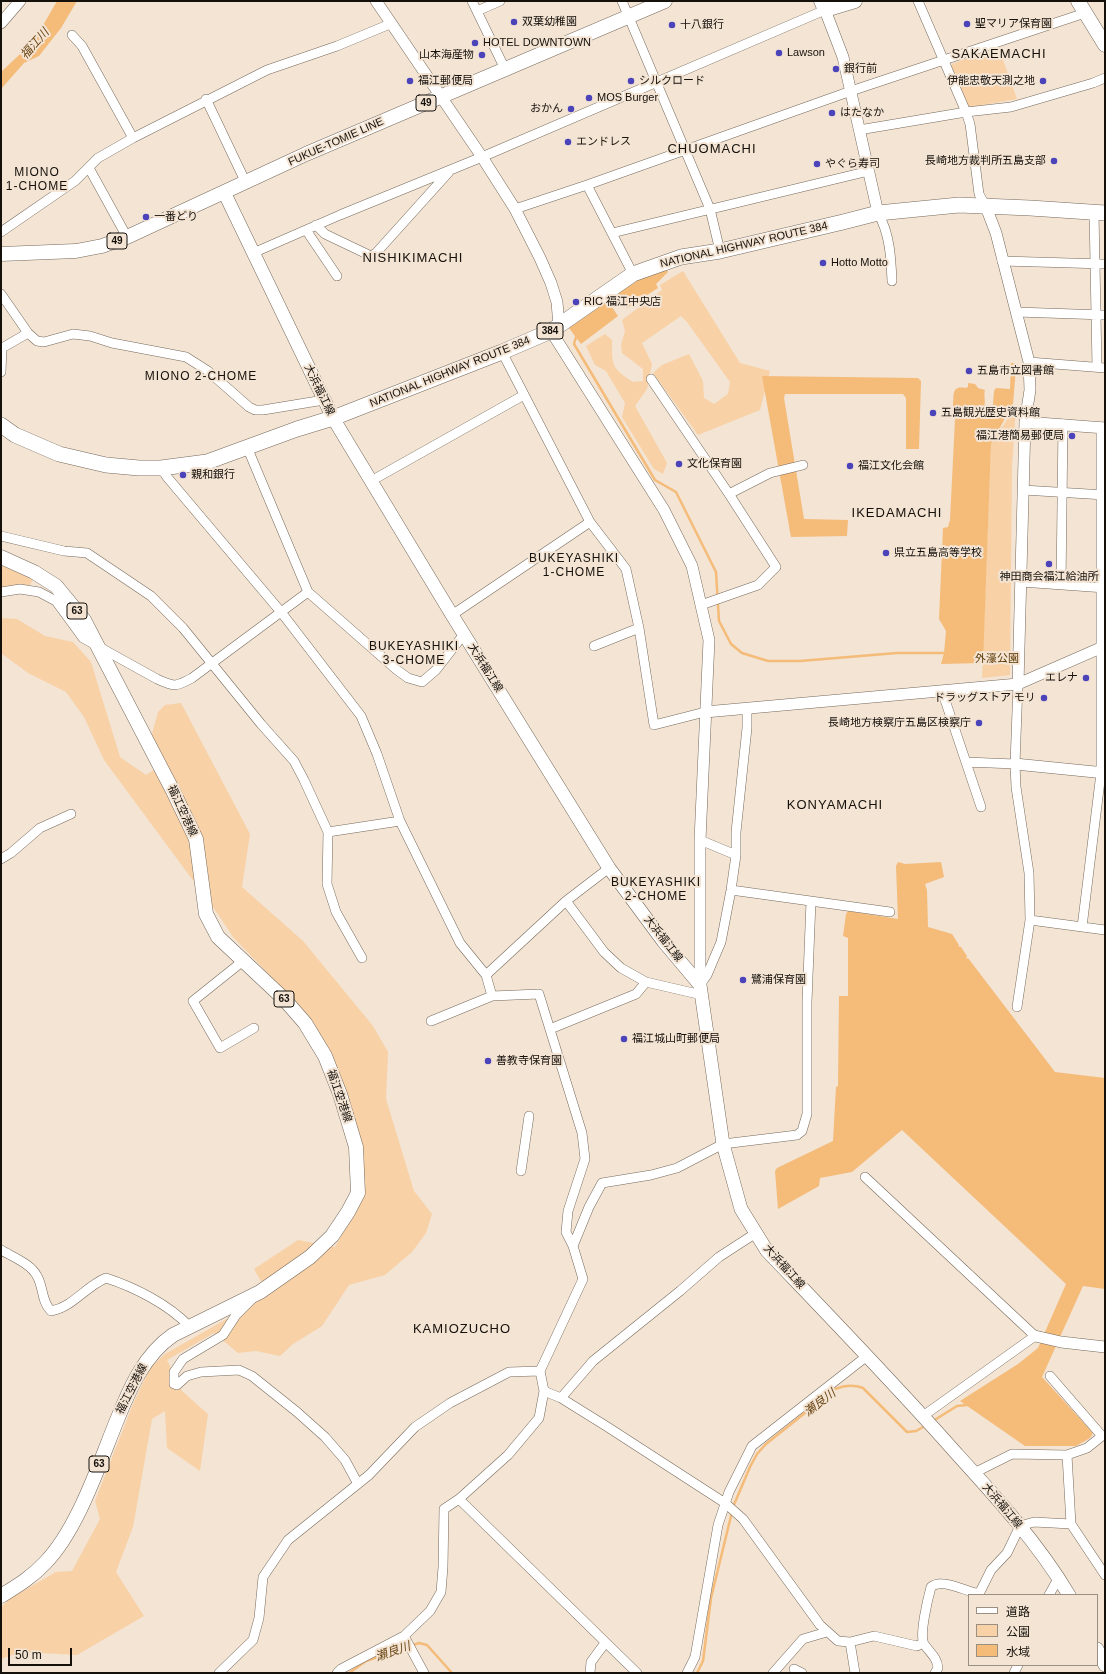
<!DOCTYPE html>
<html>
<head>
<meta charset="utf-8">
<style>
	body { margin:0 }
	#map { position:relative; width:1106px; height:1674px; overflow:hidden; background:#f3e4d4; font-family:Helvetica,"Noto Sans JP",sans-serif }
	canvas { display:block }
	.frame { position:absolute; inset:0; border:2px solid #15100a; pointer-events:none }
	.legend { position:absolute; left:968px; top:1594px; width:130px; height:72px; box-sizing:border-box; background:#f3e4d4; border:1px solid #9a8f83; margin:0; padding:5px 7px; list-style:none; font-size:12px; color:#15100a }
	.legend li { display:flex; align-items:center; gap:8px; height:20px }
	.legend b { width:20px; border:1px solid #9a8f83 }
	.scale { position:absolute; left:8px; top:1648px; width:64px; height:18px; box-sizing:border-box; border:2px solid #15100a; border-top:0; padding-left:5px; font-size:12px; line-height:14px; white-space:nowrap; color:#15100a; -webkit-text-stroke:3px #f3e4d4; paint-order:stroke }
</style>
</head>
<body>
<div id="map">
<canvas width="1106" height="1674"></canvas>
<div class="frame"></div>
<ul class="legend">
<li><b style="height:5px;background:#fff"></b>道路</li>
<li><b style="height:11px;background:#f8d1a6"></b>公園</li>
<li><b style="height:11px;background:#f4bb79"></b>水域</li>
</ul>
<div class="scale">50 m</div>
</div>
<script>
const g = document.querySelector('canvas').getContext('2d');
g.lineJoin = 'round';
function fill(path, color) { g.fillStyle = color; g.fill(path, 'evenodd'); }
function strokePath(path, color, width, dash) { g.strokeStyle = color; g.lineWidth = width; g.lineCap = dash ? 'butt' : 'round'; g.setLineDash(dash || []); g.stroke(path); }
function write(font, color, halo, rows, align = 'center') {
  g.font = font + ' Helvetica,"Noto Sans JP",sans-serif'; g.lineWidth = 4; g.setLineDash([]); g.textBaseline = 'middle'; g.strokeStyle = halo; g.fillStyle = color; for (const [text, x, y, turn = 0] of rows) {
    g.save(); g.translate(x, y); g.rotate((+turn || 0) * Math.PI / 180); g.textAlign = isNaN(turn) ? turn : align; if (halo) g.strokeText(text, 0, 0); g.fillText(text, 0, 0); g.restore();
  }
}
fill(new Path2D(`
	M 998,46 L 1017,99 L 971,107 L 967,105 L 951,66 L 952,64 Z
	M 683,271 L 740,363 L 770,371 L 760,410 L 698,435 L 653,373 L 662,365 L 689,354 L 703,381 L 704,398 L 714,404 L 728,394 L 730,382 L 687,322 L 681,316 L 642,343 L 652,364 L 647,389 L 635,406 L 667,463 L 663,474 L 654,469 L 622,417 L 625,403 L 606,371 L 595,365 L 586,346 L 605,334 L 612,340 C 612,365 611,368 633,382 L 643,381 L 643,369 L 622,353 L 621,345 L 625,331 L 622,320 L 662,290 L 660,285 Z
	M 1016,406 L 1012,467 L 1010,675 L 982,678 L 991,444 Z
	M 1,564 L 35,576 L 30,585 L 1,587 Z
	M 1,618 L 17,619 L 45,636 L 73,642 L 91,662 L 120,757 L 146,775 L 164,763 L 152,734 L 158,712 L 165,705 L 181,703 L 250,834 L 242,887 L 303,941 L 373,1026 L 388,1052 L 386,1099 L 414,1191 L 432,1214 L 426,1233 L 412,1252 L 385,1275 L 349,1285 L 322,1326 L 293,1344 L 280,1356 L 256,1351 L 238,1353 L 214,1333 L 167,1360 L 182,1391 L 208,1414 L 200,1471 L 167,1448 L 165,1411 L 152,1419 L 133,1527 L 116,1572 L 144,1616 L 77,1655 L 21,1652 L 1,1659 L 1,1607 L 11,1598 L 56,1572 L 72,1571 L 100,1519 L 95,1501 L 133,1404 L 150,1368 L 165,1354 L 269,1295 L 254,1269 L 298,1240 L 335,1247 L 365,1193 L 340,1080 L 308,1015 L 233,937 L 220,917 L 104,760 L 84,717 L 66,692 L 28,673 L 1,653 Z`), '#f8d1a6');
fill(new Path2D(`
	M 57,1 L 77,1 L 61,28 L 39,56 L 24,63 L 1,89 L 1,72 L 34,41 Z
	M 666,269 L 668,272 L 656,284 L 658,288 L 627,308 L 617,294 L 646,275 Z
	M 608,301 L 618,316 L 581,344 L 569,328 Z
	M 1011,363 L 1014,363 L 1016,368 L 1013,404 L 991,444 L 983,663 L 941,664 L 944,653 L 946,631 L 939,619 L 943,528 L 948,527 L 950,520 L 955,419 L 992,417 L 994,391 L 996,388 L 1010,389 Z
	M 762,376 L 918,378 L 921,381 L 919,449 L 906,449 L 906,398 L 903,394 L 785,394 L 784,398 L 804,519 L 848,520 L 847,536 L 791,537 Z
	M 968,383 L 975,384 L 978,388 L 985,390 C 983,396 987,403 983,410 L 958,409 L 953,406 C 954,396 951,385 965,388 L 968,387 Z
	M 898,862 L 905,864 L 941,862 L 944,877 L 925,884 L 927,890 L 928,927 L 952,934 L 959,945 L 958,946 L 961,947 L 967,956 L 966,959 L 968,958 L 1055,1072 L 1105,1078 L 1105,1289 L 1083,1286 L 1042,1377 L 1093,1433 L 1090,1438 L 1076,1446 L 1025,1446 L 960,1401 L 1018,1364 L 1038,1348 L 1066,1284 L 902,1130 L 852,1172 L 820,1178 L 819,1186 L 778,1209 L 775,1171 L 777,1168 L 833,1141 L 836,1087 L 838,1086 L 839,996 L 848,996 L 848,938 L 843,936 L 846,914 L 848,911 L 898,919 L 896,866 Z`), '#f4bb79');
strokePath(new Path2D(`
	M 576,337 L 574,344 L 655,480 L 676,492 L 716,572 L 719,621 L 731,644 L 742,653 L 768,661 L 800,661 L 897,653 L 944,653
	M 933,1421 L 957,1406 L 967,1405
	M 733,1507 L 750,1467 L 757,1454 L 766,1444 L 835,1389 C 845,1385 853,1384 863,1388 L 907,1432 L 916,1431 L 925,1426
	M 349,1673 L 366,1661 L 419,1643 L 427,1645 L 452,1673
	M 697,1673 L 703,1661 L 711,1598 L 732,1512`), '#f4bb79', 2.5);
const minor = new Path2D(`
	M 472,1 L 505,69
	M 622,1 L 710,209 L 720,251
	M 918,1 L 966,112 L 970,124 L 979,194 L 986,207
	M 477,11 L 500,1
	M 72,35 L 82,46 L 133,138
	M 206,99 L 246,183
	M 859,130 L 966,112 L 1011,107 L 1093,83 L 1105,78
	M 89,168 L 127,237
	M 587,185 L 633,274
	M 515,209 L 587,185 L 851,91 L 1085,13
	M 1094,212 L 1097,367
	M 878,213 C 890,234 891,258 892,281
	M 316,225 L 325,234 L 371,256 L 376,253 L 449,172
	M 306,230 L 337,276
	M 1,232 L 75,181 L 98,158 L 133,138 L 267,70 L 337,46 L 390,24
	M 612,233 L 869,171
	M 253,253 L 340,215 L 482,157 L 825,10
	M 1002,261 L 1105,264
	M 1,294 L 28,333 L 37,341 L 44,342 L 73,334 L 90,336 L 112,343 L 186,357 L 208,371 L 249,407 L 255,410 L 263,410 L 324,400
	M 1016,312 L 1105,315
	M 502,352 L 590,522 L 626,569 L 639,628 L 654,725 L 705,712
	M 1029,362 L 1105,368
	M 1,372 L 2,348 L 28,333
	M 651,379 L 729,494 L 776,567 L 758,585 L 701,605
	M 247,447 L 308,592 L 397,670 L 408,678 L 422,682 L 436,670 L 464,634
	M 161,468 L 167,477 L 281,612 L 361,716 L 377,754 L 400,821 L 460,943 L 486,975 L 492,996
	M 371,481 L 524,395
	M 1023,490 L 1105,495
	M 729,494 L 770,473 L 803,465
	M 1,536 L 64,551 L 87,553 L 151,596 L 183,628 L 261,724 L 294,761 L 304,780 L 328,832 L 327,884 L 336,912 L 362,958
	M 1021,582 L 1105,588
	M 1061,585 L 1063,424
	M 1,592 L 20,589 L 39,592 L 56,601 L 83,638 L 157,679 C 174,687 176,687 192,678 L 308,592
	M 452,615 L 590,522
	M 594,646 L 639,628
	M 942,691 L 981,807
	M 966,762 L 1015,764
	M 328,832 L 400,821
	M 700,840 L 736,855
	M 1,859 L 11,853 L 40,828 L 71,814
	M 731,890 L 890,912
	M 566,901 L 604,952 L 621,968 L 646,982 L 702,995
	M 1030,920 L 1105,930
	M 1082,927 L 1101,773 L 1101,427
	M 243,961 L 193,1001 L 220,1048 L 254,1028
	M 486,975 L 566,901 L 609,868
	M 700,985 L 707,975 L 721,942 L 731,890 L 736,855 L 736,832 L 747,728 L 747,709
	M 1017,1007 L 1030,920 L 1029,873 L 1016,787 L 1015,764 L 1018,684
	M 431,1021 L 492,996 L 539,994 L 582,1133 L 585,1159 L 568,1211 L 566,1232 L 573,1246 L 583,1279 L 540,1371 L 544,1391 L 561,1398 L 606,1426 L 725,1503 L 743,1519 L 820,1625 L 838,1641 L 850,1642 L 874,1636 L 917,1646 L 923,1643
	M 550,1029 L 636,994 L 646,982
	M 521,1171 L 529,1116
	M 865,1177 L 1035,1336 L 923,1416
	M 573,1246 L 589,1207 L 602,1183 L 651,1175 L 677,1168 L 723,1144 L 797,1135 L 802,1131 L 807,1114 L 807,1002 L 811,901
	M 1,1250 C 13,1257 31,1264 37,1276 C 44,1288 41,1301 51,1311 C 73,1307 86,1286 106,1278 C 134,1287 168,1304 189,1326
	M 252,1299 L 236,1315 L 223,1335 L 183,1359 L 174,1372 L 174,1384 L 177,1385 L 187,1376 L 201,1372 L 239,1370 L 252,1376 L 297,1412 L 325,1437 L 345,1460 L 358,1484
	M 561,1398 L 593,1361 L 680,1291 L 719,1257 L 756,1233
	M 1067,1455 L 1071,1524
	M 974,1473 L 1012,1454 L 1067,1455 L 1087,1448 L 1102,1436 L 1050,1376
	M 459,1499 L 637,1673
	M 1049,1595 L 1059,1577
	M 404,1636 L 424,1673
	M 850,1642 L 855,1673
	M 794,1669 L 802,1673
	M 219,1673 L 253,1640 L 259,1618 L 263,1577 L 288,1540 L 369,1475 L 415,1427 L 450,1403 L 509,1372 L 540,1371
	M 337,1673 L 341,1669 L 404,1636 L 430,1611 L 441,1592 L 443,1567 L 444,1509 L 459,1499 L 508,1455 L 539,1418 L 544,1391
	M 590,1673 L 591,1662 L 605,1643
	M 687,1673 L 695,1657 L 718,1525 L 729,1492 L 752,1446 L 867,1356
	M 773,1673 L 803,1639 L 827,1632
	M 935,1673 L 938,1668 C 937,1657 930,1653 924,1644 C 919,1635 928,1598 931,1587 C 941,1578 963,1590 976,1593 L 980,1592 L 991,1570 L 1007,1553 L 1020,1526 L 1034,1522 L 1071,1524 L 1105,1575
	M 1014,1673 L 1018,1665`);
const tertiary = new Path2D(`
	M 376,1 L 482,157 L 515,209 L 540,258 L 551,283 L 557,302 L 559,326
	M 825,10 L 843,57 L 878,213
	M 1,23 L 20,1
	M 986,207 L 996,233 L 1029,362 L 1030,390 L 1025,422 L 1018,684
	M 551,331 L 664,510 L 692,566 L 709,640 L 700,840 L 700,985
	M 1025,422 L 1105,428
	M 705,712 L 1018,684 L 1105,646
	M 1015,764 L 1105,773
	M 1035,1336 L 1061,1342 L 1105,1347`);
const secondary = new Path2D(`
	M 224,192 L 333,418 L 452,615 L 609,868 L 663,941 L 700,985 L 723,1144 L 741,1209 L 767,1251 C 831,1318 895,1384 956,1453 C 996,1497 1038,1543 1069,1595
	M 1097,1649 L 1105,1665`);
const primary = new Path2D(`
	M 821,1 L 825,10 L 855,1
	M 1078,1 L 1105,45
	M 1,254 L 76,251 L 102,246 L 127,237 L 306,154 L 665,1
	M 1,557 L 34,572 L 56,586 L 84,620 L 173,791 L 196,839 L 206,914 L 218,937 L 284,999 L 305,1023 L 325,1056 L 340,1094 L 356,1147 L 358,1193 L 348,1212 L 332,1236 L 310,1257 L 260,1292 L 173,1335 C 144,1355 130,1388 117,1420 C 99,1464 78,1529 45,1563 C 32,1577 17,1586 1,1596`);
const trunk = new Path2D(`
	M 1,425 L 15,435 L 59,454 L 106,465 L 139,468 L 161,468 L 207,462 L 297,429 L 333,418 L 502,352 L 551,331 L 633,274 L 681,257 L 720,251 L 843,222 L 878,213 L 959,205 L 1030,208 L 1105,213`);
strokePath(minor, '#76695b', 10);
strokePath(tertiary, '#76695b', 12);
strokePath(secondary, '#76695b', 14);
strokePath(primary, '#76695b', 15);
strokePath(trunk, '#76695b', 16);
strokePath(minor, '#fff', 9);
strokePath(tertiary, '#fff', 11);
strokePath(secondary, '#fff', 13);
strokePath(primary, '#fff', 14);
strokePath(trunk, '#fff', 15);
for (const [x, y, r, color] of [
	[514,22,4,"#4a43ba"],
	[967,24,4,"#4a43ba"],
	[672,25,4,"#4a43ba"],
	[475,43,4,"#4a43ba"],
	[779,53,4,"#4a43ba"],
	[482,55,4,"#4a43ba"],
	[836,69,4,"#4a43ba"],
	[410,81,4,"#4a43ba"],
	[631,81,4,"#4a43ba"],
	[1043,81,4,"#4a43ba"],
	[589,98,4,"#4a43ba"],
	[571,109,4,"#4a43ba"],
	[832,113,4,"#4a43ba"],
	[568,142,4,"#4a43ba"],
	[1054,161,4,"#4a43ba"],
	[817,164,4,"#4a43ba"],
	[146,217,4,"#4a43ba"],
	[823,263,4,"#4a43ba"],
	[576,302,4,"#4a43ba"],
	[969,371,4,"#4a43ba"],
	[933,413,4,"#4a43ba"],
	[1072,436,4,"#4a43ba"],
	[679,464,4,"#4a43ba"],
	[850,466,4,"#4a43ba"],
	[183,475,4,"#4a43ba"],
	[886,553,4,"#4a43ba"],
	[1049,564,4,"#4a43ba"],
	[1086,678,4,"#4a43ba"],
	[1044,698,4,"#4a43ba"],
	[979,723,4,"#4a43ba"],
	[743,980,4,"#4a43ba"],
	[624,1039,4,"#4a43ba"],
	[488,1061,4,"#4a43ba"]
]) { const dot = new Path2D(); dot.arc(x, y, r, 0, 2 * Math.PI); g.fillStyle = color; g.fill(dot); strokePath(dot, '#f3e4d4', 1.5); }
for (const [x, y, w] of [
	[426,103,20],
	[117,241,20],
	[550,331,26],
	[77,611,20],
	[284,999,20],
	[99,1464,20]
]) { const box = new Path2D(); box.roundRect(x - w / 2, y - 8, w, 16, 3); g.fillStyle = '#f3e4d4'; g.fill(box); strokePath(box, '#15100a', 1); }
write('bold 10px', '#15100a', null, [
	["49",426,103],
	["49",117,241],
	["384",550,331],
	["63",77,611],
	["63",284,999],
	["63",99,1464]
]);
write('11px', '#15100a', '#f3e4d4', [
	["双葉幼稚園",522,22],
	["聖マリア保育園",975,24],
	["十八銀行",680,25],
	["HOTEL DOWNTOWN",483,43],
	["Lawson",787,53],
	["山本海産物",474,55,"right"],
	["銀行前",844,69],
	["福江郵便局",418,81],
	["シルクロード",639,81],
	["伊能忠敬天測之地",1035,81,"right"],
	["MOS Burger",597,98],
	["おかん",563,109,"right"],
	["はたなか",840,113],
	["エンドレス",576,142],
	["長崎地方裁判所五島支部",1046,161,"right"],
	["やぐら寿司",825,164],
	["一番どり",154,217],
	["Hotto Motto",831,263],
	["RIC 福江中央店",584,302],
	["五島市立図書館",977,371],
	["五島観光歴史資料館",941,413],
	["福江港簡易郵便局",1064,436,"right"],
	["文化保育園",687,464],
	["福江文化会館",858,466],
	["親和銀行",191,475],
	["県立五島高等学校",894,553],
	["神田商会福江給油所",1049,577,"center"],
	["エレナ",1078,678,"right"],
	["ドラッグストア モリ",1036,698,"right"],
	["長崎地方検察庁五島区検察庁",971,723,"right"],
	["鷺浦保育園",751,980],
	["福江城山町郵便局",632,1039],
	["善教寺保育園",496,1061]
], 'left');
write('11px', '#15100a', '#f3e4d4', [
	["FUKUE-TOMIE LINE",336,142,-24],
	["NATIONAL HIGHWAY ROUTE 384",744,245,-13],
	["NATIONAL HIGHWAY ROUTE 384",450,372,-22],
	["大浜福江線",319,390,64],
	["大浜福江線",485,668,58],
	["福江空港線",182,811,65],
	["大浜福江線",663,939,52],
	["福江空港線",339,1096,71],
	["大浜福江線",784,1267,48],
	["福江空港線",132,1389,-63],
	["大浜福江線",1002,1506,50]
]);
write('11px', '#5c3700', '#f3e4d4', [
	["外濠公園",997,659]
]);
write('italic 12px', '#6d4715', '#f3e4d4', [
	["福江川",35,44,-49],
	["瀬良川",820,1403,-37],
	["瀬良川",393,1652,-19]
]);
g.letterSpacing = '1px';
write('12px', '#15100a', '#f3e4d4', [
	["MIONO",37,173],
	["1-CHOME",37,187],
	["MIONO 2-CHOME",201,377],
	["BUKEYASHIKI",574,559],
	["1-CHOME",574,573],
	["BUKEYASHIKI",414,647],
	["3-CHOME",414,661],
	["BUKEYASHIKI",656,883],
	["2-CHOME",656,897]
]);
g.letterSpacing = '0px';
g.letterSpacing = '1px';
write('13px', '#15100a', '#f3e4d4', [
	["SAKAEMACHI",999,54],
	["CHUOMACHI",712,149],
	["NISHIKIMACHI",413,258],
	["IKEDAMACHI",897,513],
	["KONYAMACHI",835,805],
	["KAMIOZUCHO",462,1329]
]);
g.letterSpacing = '0px';
</script>
</body>
</html>
